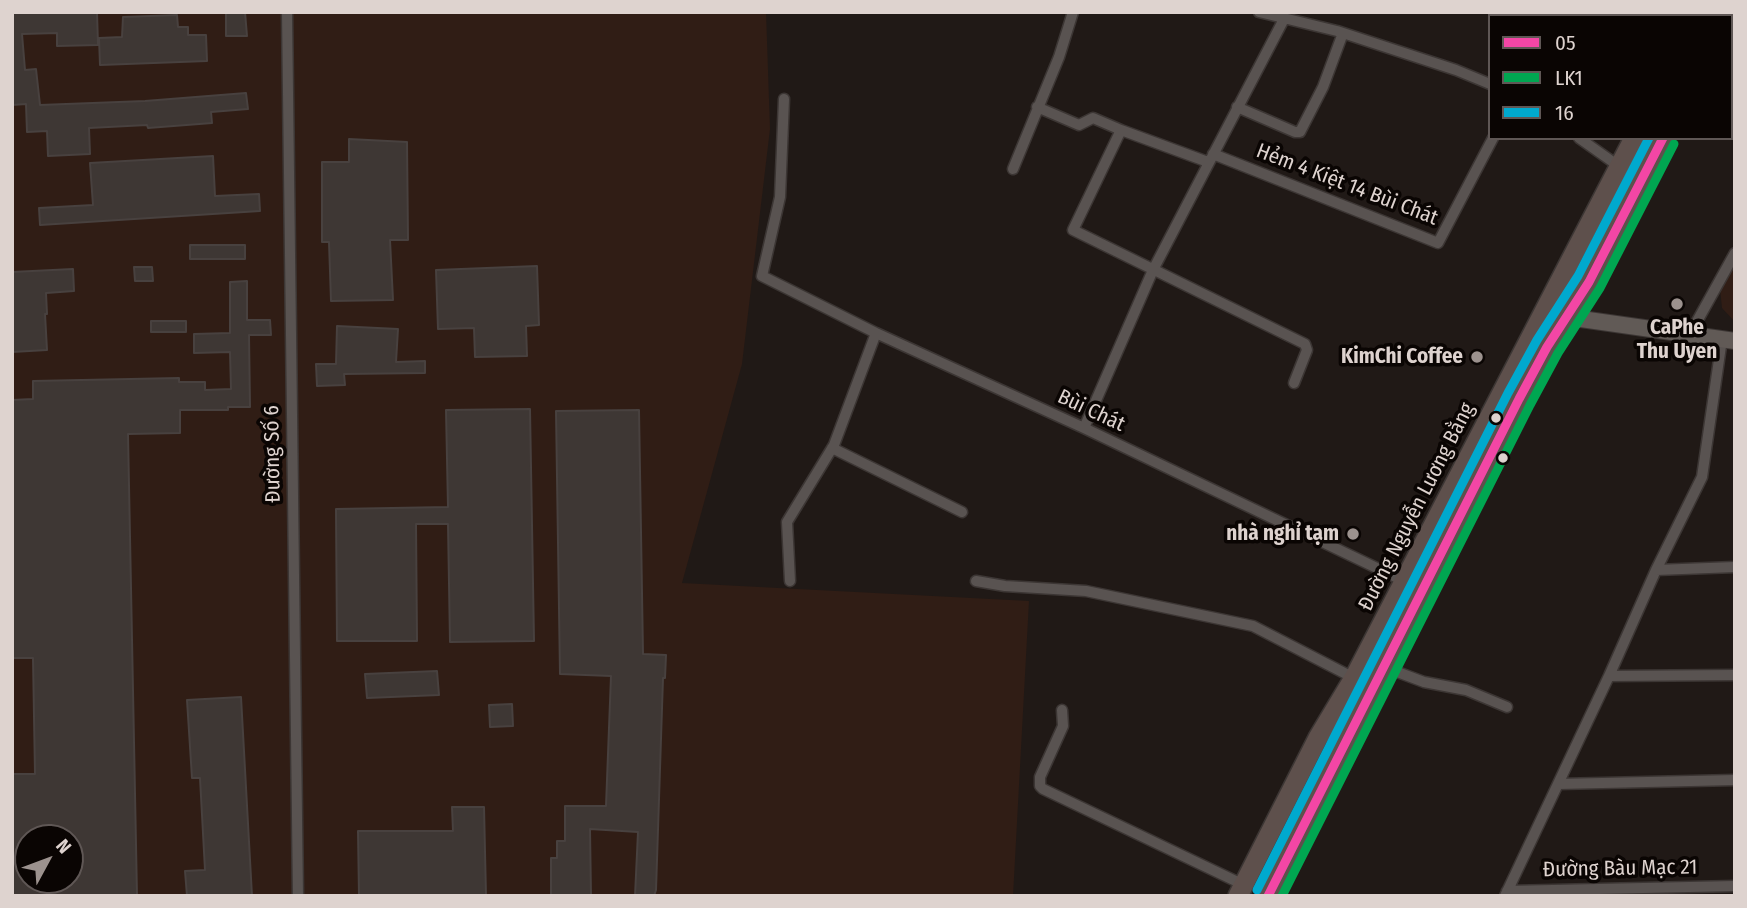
<!DOCTYPE html>
<html>
<head>
<meta charset="utf-8">
<style>
	body { margin:0 }
	#map { position:relative; width:1747px; height:908px; overflow:hidden; background:#201916; font-family:"Fira Sans Condensed",sans-serif }
	canvas { display:block }
	.frame { position:absolute; inset:0; border:14px solid #ded3cf; pointer-events:none }
	.legend { position:absolute; left:1488px; top:14px; width:245px; height:126px; box-sizing:border-box; background:#0a0503; border:2px solid #5f5755; margin:0; padding:9px 12px; list-style:none; font-size:21px; color:#ded3cf }
	.legend li { display:flex; align-items:center; gap:14px; height:35px }
	.legend b { width:35px; border:2px solid #5f5755 }
	.north { position:absolute; left:14px; top:824px; width:70px; height:70px; box-sizing:border-box; background:#0a0503; border:2px solid #5f5755; border-radius:50%; rotate:49deg; font-size:19px; font-weight:700; line-height:28px; text-align:center; color:#ded3cf }
	.north::after { content:''; display:block; margin:auto; width:24px; height:32px; background:#9c928e; clip-path:polygon(50% 0,100% 100%,50% 72%,0 100%) }
</style>
</head>
<body>
<div id="map">
<canvas width="1747" height="908"></canvas>
<div class="frame"></div>
<ul class="legend">
<li><b style="height:9px;background:#f346a5"></b>05</li>
<li><b style="height:9px;background:#00a651"></b>LK1</li>
<li><b style="height:9px;background:#00a9ce"></b>16</li>
</ul>
<div class="north">N</div>
</div>
<script>
const g = document.querySelector('canvas').getContext('2d');
g.lineJoin = 'round';
function fill(path, color) { g.fillStyle = color; g.fill(path, 'evenodd'); }
function strokePath(path, color, width, dash) { g.strokeStyle = color; g.lineWidth = width; g.lineCap = dash ? 'butt' : 'round'; g.setLineDash(dash || []); g.stroke(path); }
function write(font, color, halo, rows, align = 'center') {
  g.font = font + ' "Fira Sans Condensed",sans-serif'; g.lineWidth = 7; g.setLineDash([]); g.textBaseline = 'middle'; g.strokeStyle = halo; g.fillStyle = color; for (const [text, x, y, turn = 0] of rows) {
    g.save(); g.translate(x, y); g.rotate((+turn || 0) * Math.PI / 180); g.textAlign = isNaN(turn) ? turn : align; if (halo) g.strokeText(text, 0, 0); g.fillText(text, 0, 0); g.restore();
  }
}
fill(new Path2D(`
	M 12,12 L 766,12 L 770,129 L 742,364 L 682,583 L 1029,601 L 1013,896 L 12,896 ZM 28,838 L 70,838 L 70,880 L 28,880 Z
	M 1735,263 L 1735,322 L 1722,308 L 1720,289 Z`), '#301d15');
const building = new Path2D(`
	M 12,12 L 97,12 L 98,45 L 57,46 L 57,33 L 22,34 L 25,70 L 36,69 L 40,105 L 145,101 L 246,93 L 248,109 L 211,112 L 212,123 L 148,128 L 147,125 L 89,128 L 90,154 L 48,156 L 47,131 L 27,132 L 26,104 L 12,105 Z
	M 226,12 L 245,12 L 247,36 L 226,36 Z
	M 177,15 L 178,27 L 188,27 L 188,35 L 206,35 L 207,61 L 100,65 L 99,38 L 122,37 L 123,17 Z
	M 349,139 L 407,142 L 408,240 L 390,240 L 393,300 L 331,301 L 329,242 L 322,242 L 322,162 L 349,162 Z
	M 213,156 L 215,196 L 259,194 L 260,211 L 40,225 L 39,208 L 93,205 L 90,163 Z
	M 190,245 L 245,245 L 245,259 L 190,259 Z
	M 537,266 L 539,325 L 526,326 L 527,356 L 475,357 L 474,328 L 438,329 L 436,270 Z
	M 134,267 L 152,267 L 153,281 L 135,281 Z
	M 73,269 L 74,291 L 46,293 L 47,314 L 45,314 L 47,350 L 12,352 L 12,272 Z
	M 247,281 L 247,320 L 270,320 L 271,335 L 249,335 L 250,407 L 228,407 L 228,410 L 180,410 L 180,433 L 128,434 L 137,896 L 12,896 L 12,774 L 35,774 L 33,658 L 12,658 L 12,400 L 33,399 L 33,381 L 179,378 L 179,382 L 205,382 L 205,390 L 231,389 L 230,352 L 194,353 L 194,334 L 230,333 L 230,282 ZM 28,838 L 70,838 L 70,880 L 28,880 Z
	M 151,321 L 186,321 L 186,332 L 151,332 Z
	M 337,326 L 398,329 L 396,362 L 425,361 L 425,373 L 344,374 L 345,385 L 317,386 L 316,364 L 336,364 Z
	M 530,409 L 534,641 L 450,642 L 448,524 L 416,524 L 417,641 L 337,641 L 336,509 L 448,507 L 446,410 Z
	M 639,410 L 643,654 L 666,655 L 665,678 L 663,678 L 656,890 L 654,896 L 635,896 L 638,832 L 590,829 L 591,896 L 551,896 L 551,858 L 557,858 L 557,841 L 565,841 L 565,806 L 606,806 L 611,676 L 560,674 L 556,411 Z
	M 437,671 L 439,695 L 367,698 L 365,674 Z
	M 241,697 L 252,896 L 187,896 L 185,871 L 205,870 L 200,778 L 192,778 L 187,700 Z
	M 512,704 L 513,726 L 490,727 L 489,705 Z
	M 452,807 L 484,807 L 486,896 L 359,896 L 358,831 L 453,831 Z`);
fill(building, '#3e3734');
strokePath(building, '#48413f', 2);
const street = new Path2D(`
	M 287,12 L 298,896
	M 1259,12 L 1337,31 L 1456,70 L 1490,84
	M 784,99 L 780,197 L 762,276 L 876,333 L 1084,428 L 1404,581
	M 1037,107 L 1079,125 L 1093,118 L 1121,130
	M 1237,107 L 1295,132 L 1300,132 L 1323,87 L 1343,33
	M 1579,138 L 1620,167
	M 1213,154 L 1438,243 L 1493,138
	M 1208,162 L 1121,130 L 1073,230 L 1305,344 L 1307,350 L 1294,383
	M 1013,169 L 1059,57 L 1073,12
	M 1690,334 L 1735,253
	M 1084,428 L 1153,270 L 1284,19
	M 832,448 L 962,512
	M 1656,570 L 1735,567
	M 790,581 L 787,522 L 834,445 L 876,333
	M 976,581 L 1005,586 L 1086,591 L 1253,626 L 1354,678
	M 1384,667 L 1424,682 L 1466,690 L 1507,707
	M 1609,676 L 1735,675
	M 1062,710 L 1063,726 L 1040,777 L 1040,786 L 1043,789 L 1244,885
	M 1558,784 L 1735,780
	M 1507,891 L 1735,886
	M 1505,896 L 1609,676 L 1656,570 L 1702,477 L 1722,339`);
const secondary = new Path2D(`
	M 1545,308 L 1567,317 L 1735,341`);
const highway = new Path2D(`
	M 1696,16 L 1698,12
	M 1726,16 L 1728,12
	M 1238,896 L 1318,738 L 1354,678 L 1634,138
	M 1268,896 L 1519,399 L 1547,347 L 1589,282 L 1663,138`);
strokePath(street, '#3c3634', 13);
strokePath(secondary, '#3c3634', 18);
strokePath(highway, '#3c3634', 22);
strokePath(street, '#595351', 10);
strokePath(secondary, '#615a56', 16);
strokePath(highway, '#5e504c', 19);
strokePath(new Path2D(`
	M 1268,896 L 1519,399 L 1547,347 L 1589,282 L 1663,138`), '#f346a5', 9);
strokePath(new Path2D(`
	M 1282,896 L 1530,405 L 1558,353 L 1600,288 L 1674,144`), '#00a651', 9);
strokePath(new Path2D(`
	M 1257,890 L 1508,393 L 1537,340 L 1578,276 L 1649,138`), '#00a9ce', 9);
for (const [x, y, r, color] of [
	[1677,304,7,"#9c928e"],
	[1477,357,7,"#9c928e"],
	[1496,418,6,"#ded3cf"],
	[1503,458,6,"#ded3cf"],
	[1353,534,7,"#9c928e"]
]) { const dot = new Path2D(); dot.arc(x, y, r, 0, 2 * Math.PI); g.fillStyle = color; g.fill(dot); strokePath(dot, '#0a0503', 2.5); }
write('21px', '#ded3cf', '#0a0503', [
	["Hẻm 4 Kiệt 14 Bùi Chát",1347,185,21],
	["Bùi Chát",1091,411,25],
	["Đường Số 6",273,454,-91],
	["Đường Nguyễn Lương Bằng",1417,507,-63],
	["Đường Bàu Mạc 21",1620,869,-1]
]);
write('bold 21px', '#ded3cf', '#0a0503', [
	["CaPhe",1677,328,"center"],
	["Thu Uyen",1677,352,"center"],
	["KimChi Coffee",1463,357],
	["nhà nghỉ tạm",1339,534]
], 'right');
</script>
</body>
</html>
